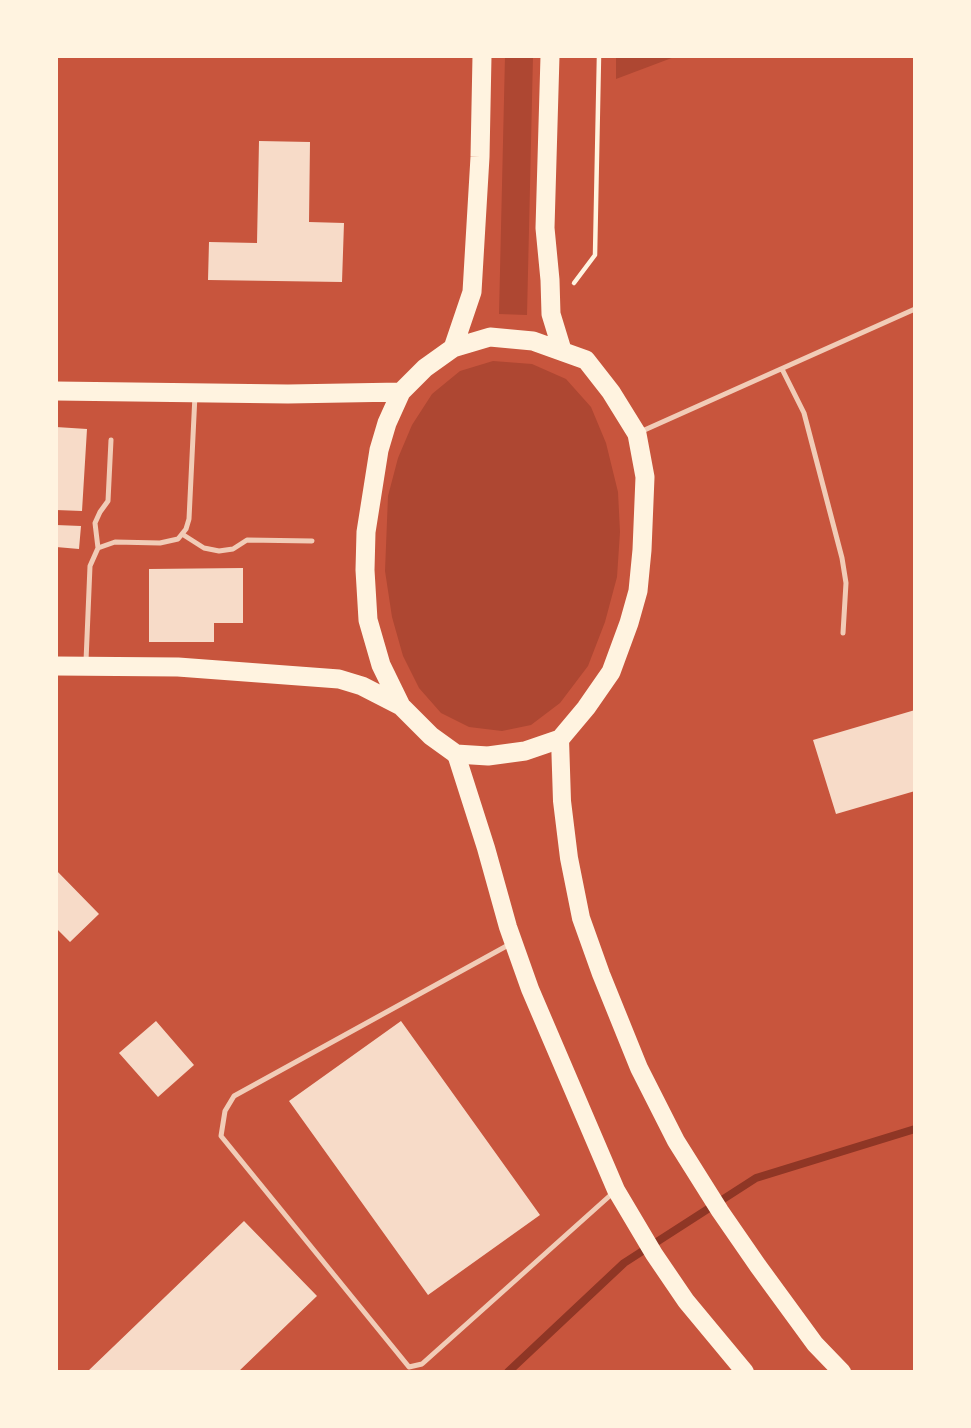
<!DOCTYPE html>
<html>
<head>
<meta charset="utf-8">
<style>
	body { margin:0 }
	#map { position:relative; width:971px; height:1428px; overflow:hidden; background:#c8553d; font-family:"PT Serif",serif }
	canvas { display:block }
	.frame { position:absolute; inset:0; border:58px solid #fff3e0; pointer-events:none }
</style>
</head>
<body>
<div id="map">
<canvas width="971" height="1428"></canvas>
<div class="frame"></div>
</div>
<script>
const g = document.querySelector('canvas').getContext('2d');
g.lineJoin = 'round';
function fill(path, color) { g.fillStyle = color; g.fill(path, 'evenodd'); }
function strokePath(path, color, width, dash) { g.strokeStyle = color; g.lineWidth = width; g.lineCap = dash ? 'butt' : 'round'; g.setLineDash(dash || []); g.stroke(path); }
fill(new Path2D(`
	M 505,56 L 533,56 L 527,315 L 499,314 Z
	M 616,56 L 677,56 L 616,79 Z
	M 493,361 L 532,364 L 566,379 L 591,407 L 606,443 L 618,492 L 620,532 L 617,577 L 605,622 L 588,666 L 560,703 L 531,725 L 502,731 L 469,727 L 441,713 L 419,688 L 403,656 L 392,617 L 385,571 L 388,496 L 398,458 L 412,425 L 432,394 L 460,371 Z`), '#ae4732');
strokePath(new Path2D(`
	M 508,1372 L 624,1263 L 756,1178 L 915,1129`), '#8f3625', 8);
fill(new Path2D(`
	M 259,141 L 310,142 L 309,222 L 344,223 L 342,282 L 208,280 L 209,242 L 257,243 Z
	M 56,427 L 87,429 L 82,511 L 56,510 Z
	M 56,525 L 81,526 L 79,549 L 56,547 Z
	M 243,568 L 243,623 L 214,623 L 214,642 L 149,642 L 149,569 Z
	M 915,710 L 915,791 L 836,814 L 813,740 Z
	M 56,870 L 99,914 L 70,942 L 56,928 Z
	M 156,1021 L 194,1065 L 158,1097 L 119,1053 Z
	M 401,1021 L 540,1215 L 428,1295 L 289,1101 Z
	M 244,1221 L 317,1296 L 238,1372 L 87,1372 Z`), '#f7dbc8');
strokePath(new Path2D(`
	M 574,283 L 595,255 L 599,56`), '#fff3e0', 4.5);
strokePath(new Path2D(`
	M 782,369 L 804,413 L 842,558 L 846,583 L 843,633
	M 640,432 L 915,309
	M 182,534 L 204,548 L 219,551 L 233,549 L 247,540 L 312,541
	M 98,548 L 95,523 L 100,512 L 108,501 L 111,440
	M 86,661 L 90,566 L 98,548 L 115,542 L 160,543 L 178,539 L 186,529 L 189,519 L 195,395
	M 512,943 L 234,1096 L 225,1111 L 221,1136 L 409,1367 L 422,1364 L 614,1192`), '#f1ccb7', 5);
strokePath(new Path2D(`
	M 560,739 L 562,801 L 569,858 L 581,918 L 601,974 L 639,1068 L 676,1141 L 720,1211 L 758,1266 L 815,1344 L 842,1372
	M 456,754 L 486,848 L 508,927 L 530,989 L 616,1190 L 654,1254 L 686,1301 L 745,1372`), '#fff3e0', 18);
strokePath(new Path2D(`
	M 550,56 L 545,228 L 550,280 L 551,314 L 562,350
	M 490,337 L 533,341 L 586,360 L 611,392 L 637,434 L 645,477 L 642,550 L 638,591 L 629,623 L 611,672 L 586,708 L 560,739 L 525,751 L 488,756 L 456,754 L 431,736 L 401,706 L 381,665 L 368,620 L 365,570 L 366,532 L 379,450 L 387,423 L 401,392 L 425,368 L 453,348 Z
	M 453,348 L 472,292 L 480,157 L 482,56
	M 56,391 L 288,394 L 401,392
	M 56,666 L 178,667 L 339,679 L 362,686 L 401,706`), '#fff3e0', 19);
</script>
</body>
</html>
